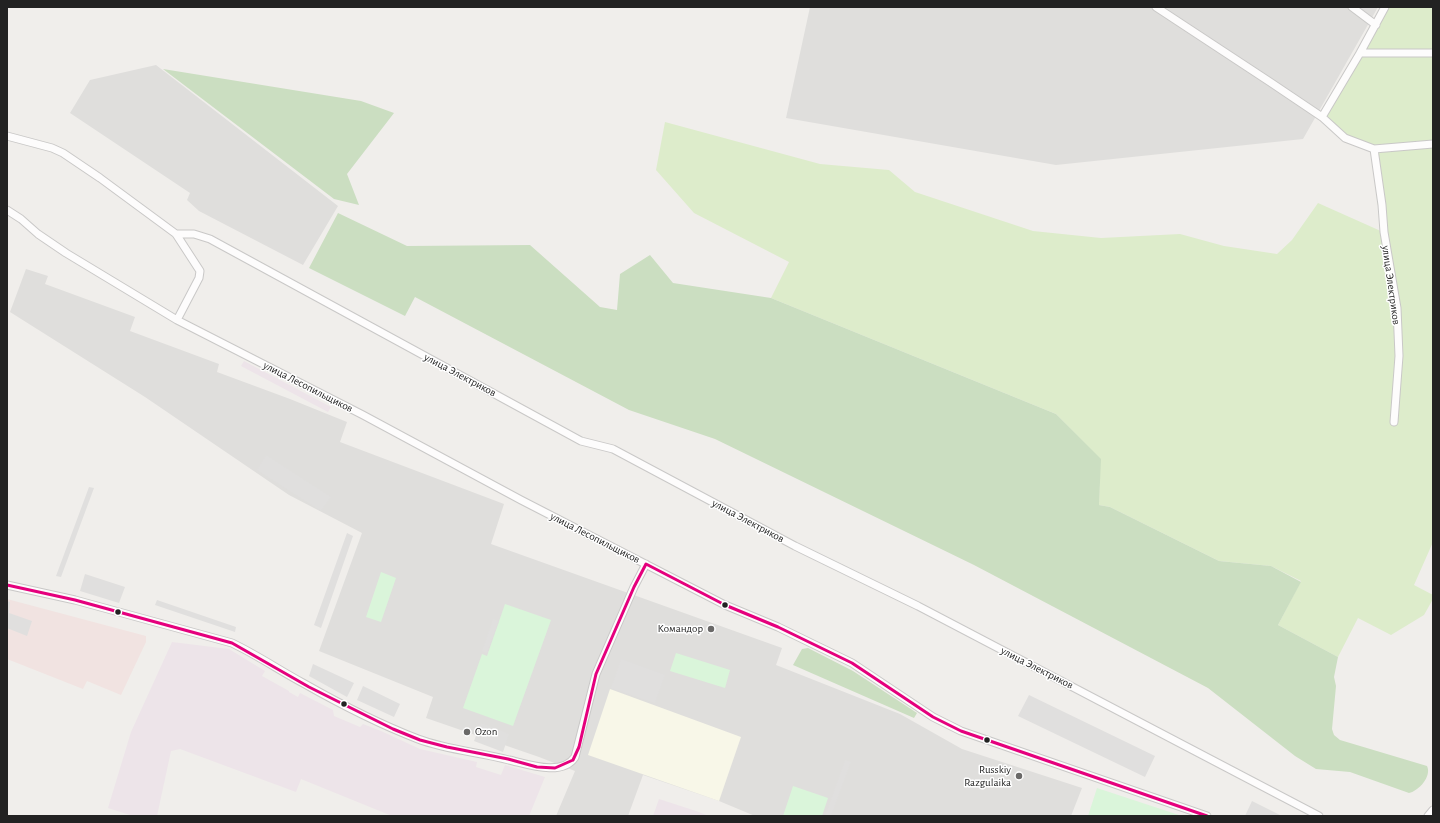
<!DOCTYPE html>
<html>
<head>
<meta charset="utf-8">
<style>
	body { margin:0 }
	#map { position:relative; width:1440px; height:823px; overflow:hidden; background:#f0eeeb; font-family:"Alegreya Sans",sans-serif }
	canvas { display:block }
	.frame { position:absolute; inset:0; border:8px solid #222; pointer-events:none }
</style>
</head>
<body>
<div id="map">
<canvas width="1440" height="823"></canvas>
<div class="frame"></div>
</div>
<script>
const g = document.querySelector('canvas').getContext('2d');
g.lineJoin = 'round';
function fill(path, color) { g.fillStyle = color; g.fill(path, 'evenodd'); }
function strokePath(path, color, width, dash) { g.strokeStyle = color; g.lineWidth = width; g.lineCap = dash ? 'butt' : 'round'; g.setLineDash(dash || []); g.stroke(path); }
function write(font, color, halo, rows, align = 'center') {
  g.font = font + ' "Alegreya Sans",sans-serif'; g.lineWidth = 3; g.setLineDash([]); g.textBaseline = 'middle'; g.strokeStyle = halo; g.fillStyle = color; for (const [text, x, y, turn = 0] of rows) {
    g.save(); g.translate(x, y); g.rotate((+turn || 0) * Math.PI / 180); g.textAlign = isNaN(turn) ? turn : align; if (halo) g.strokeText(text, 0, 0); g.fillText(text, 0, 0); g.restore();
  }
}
fill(new Path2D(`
	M 810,7 L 1378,7 L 1303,139 L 1056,165 L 786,118 Z
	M 156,65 L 338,206 L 303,265 L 199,211 L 187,200 L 190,193 L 70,113 L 90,80 Z
	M 26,269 L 48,276 L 45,284 L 135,317 L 130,331 L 219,364 L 217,372 L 290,399 L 347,422 L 340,442 L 504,504 L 491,544 L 782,648 L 776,665 L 900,714 L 962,749 L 1082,788 L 1071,816 L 755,816 L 719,801 L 643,775 L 628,816 L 556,816 L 575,771 L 539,757 L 426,718 L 433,697 L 319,651 L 362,533 L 289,495 L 145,397 L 10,312 Z`), '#dfdedc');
fill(new Path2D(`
	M 7,599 L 146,636 L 146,642 L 121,695 L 87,681 L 83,689 L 7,659 Z`), '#f1e3e1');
fill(new Path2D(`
	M 244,361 L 331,407 L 328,412 L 241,366 Z
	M 172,642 L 229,649 L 265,671 L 262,676 L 289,691 L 289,692 L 298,697 L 300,693 L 333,710 L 334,716 L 360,727 L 363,724 L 381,731 L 420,749 L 477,762 L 476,767 L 501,775 L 505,765 L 545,777 L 529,816 L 392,816 L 301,779 L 296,792 L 180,749 L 171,751 L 157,816 L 133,816 L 108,808 L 131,732 Z
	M 659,799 L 696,811 L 709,816 L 653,816 Z`), '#ede4e9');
fill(new Path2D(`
	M 610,689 L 741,737 L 719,801 L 588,755 Z`), '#f8f7e8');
fill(new Path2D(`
	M 1385,7 L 1433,7 L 1433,542 L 1414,585 L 1433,595 L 1433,599 L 1424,615 L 1391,635 L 1358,618 L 1338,657 L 1278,625 L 1301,581 L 1271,566 L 1219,561 L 1110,507 L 1099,505 L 1100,459 L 1056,414 L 771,298 L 789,262 L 694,213 L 656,170 L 665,122 L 820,164 L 889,170 L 915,192 L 1033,231 L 1101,238 L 1180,234 L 1224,246 L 1277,254 L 1292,240 L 1318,203 L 1383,232 L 1377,200 L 1374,149 L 1345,138 L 1322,117 Z`), '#ddeccb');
fill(new Path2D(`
	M 163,69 L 361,101 L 394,113 L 347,174 L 359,205 L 334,199 Z
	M 338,213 L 407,246 L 530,245 L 600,307 L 617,310 L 620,274 L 650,255 L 673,283 L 771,298 L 1056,414 L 1101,459 L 1099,505 L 1110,507 L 1219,561 L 1271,566 L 1301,582 L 1278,625 L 1338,657 L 1334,677 L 1336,686 L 1332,729 L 1334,735 L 1340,740 L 1427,766 C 1432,776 1419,791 1409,793 L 1350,772 L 1316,769 L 1295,756 L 1208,688 L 974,565 L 715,439 L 629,410 L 415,297 L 405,316 L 309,268 Z
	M 808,648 L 853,671 L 917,713 L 914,718 L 793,665 L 802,649 Z`), '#cbdec1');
fill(new Path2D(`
	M 381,572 L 396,578 L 381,622 L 366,617 Z
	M 505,604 L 551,620 L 513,726 L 463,708 L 482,654 L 487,656 Z
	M 676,653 L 730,670 L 725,688 L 670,671 Z
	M 793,786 L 828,798 L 822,816 L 783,816 Z
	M 1097,788 L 1182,816 L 1088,816 Z`), '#daf5da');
fill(new Path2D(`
	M 266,455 L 331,497 L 321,511 L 257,470 Z
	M 89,487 L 94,488 L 61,577 L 56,576 Z
	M 347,533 L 353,536 L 321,628 L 314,625 Z
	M 85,574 L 125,587 L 119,603 L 80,591 Z
	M 157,600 L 236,627 L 235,632 L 155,605 Z
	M 7,601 L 10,602 L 9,613 L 32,621 L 27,636 L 7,628 Z
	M 493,619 L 499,621 L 487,653 L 482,651 Z
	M 621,659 L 665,675 L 655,703 L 611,688 Z
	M 313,664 L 354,683 L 347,697 L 309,676 Z
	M 363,686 L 400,704 L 394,717 L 357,700 Z
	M 1029,695 L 1155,756 L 1145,777 L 1018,716 Z
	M 481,723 L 509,734 L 503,752 L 474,741 Z
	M 845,760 L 851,762 L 831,816 L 825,816 Z
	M 1252,801 L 1282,816 L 1245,816 Z`), '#e0dfde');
const minor = new Path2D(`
	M 1156,7 L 1270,82 L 1322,117 L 1345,138 L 1374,149 L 1433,144
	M 1352,7 L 1376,25
	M 1360,53 L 1433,53
	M 1322,117 L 1360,53 L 1385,7
	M 7,136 L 52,148 L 63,153 L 100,178 L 176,234 L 200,271 L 199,278 L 177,320
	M 1374,149 L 1382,205 L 1384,232 L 1397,308 L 1399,356 L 1394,422
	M 7,210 L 21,219 L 38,234 L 66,253 L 177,320 L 363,415 L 521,500 L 725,605 L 778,627 L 852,663 L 933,717 L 961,731 L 1207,816
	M 176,234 L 194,234 L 210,239 L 581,441 L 613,449 L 795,546 L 918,606 L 1319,816
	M 7,585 L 75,600 L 232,643 C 257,655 279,670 303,683 C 340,704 379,724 418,739 C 447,750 479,752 509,760 C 527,764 562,777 575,757 L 596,674 L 634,587 L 646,564
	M 1428,816 L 1433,810`);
strokePath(minor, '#c9c8c7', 9);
strokePath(minor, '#fdfcfc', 7);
strokePath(new Path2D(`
	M 646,564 L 725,605 L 778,627 L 852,663 L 933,717 L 961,731 L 1207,816
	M 7,585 L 75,600 L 232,643 L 309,687 L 393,729 L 420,740 L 447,747 L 508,759 L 537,767 L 555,768 L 573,760
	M 573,760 L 579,747 L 596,674 L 634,587 L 646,564`), '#e5007d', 3);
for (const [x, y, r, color] of [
	[725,605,3.5,"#222"],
	[118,612,3.5,"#222"],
	[711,629,4,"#6a6968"],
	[344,704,3.5,"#222"],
	[467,732,4,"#6a6968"],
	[987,740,3.5,"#222"],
	[1019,776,4,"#6a6968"]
]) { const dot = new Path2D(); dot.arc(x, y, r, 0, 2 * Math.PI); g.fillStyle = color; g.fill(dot); strokePath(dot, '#fff', 1.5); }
write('11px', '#222', '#fff', [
	["улица Электриков",1391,285,82],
	["улица Электриков",460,375,28],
	["улица Лесопильщиков",308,387,27],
	["улица Электриков",748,521,28],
	["улица Лесопильщиков",595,538,27],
	["улица Электриков",1037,668,27]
]);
write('11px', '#222', '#fff', [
	["Командор",703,629],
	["Ozon",475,732,"left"],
	["Russkiy",1011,770],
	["Razgulaika",1011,783]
], 'right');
</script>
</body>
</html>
